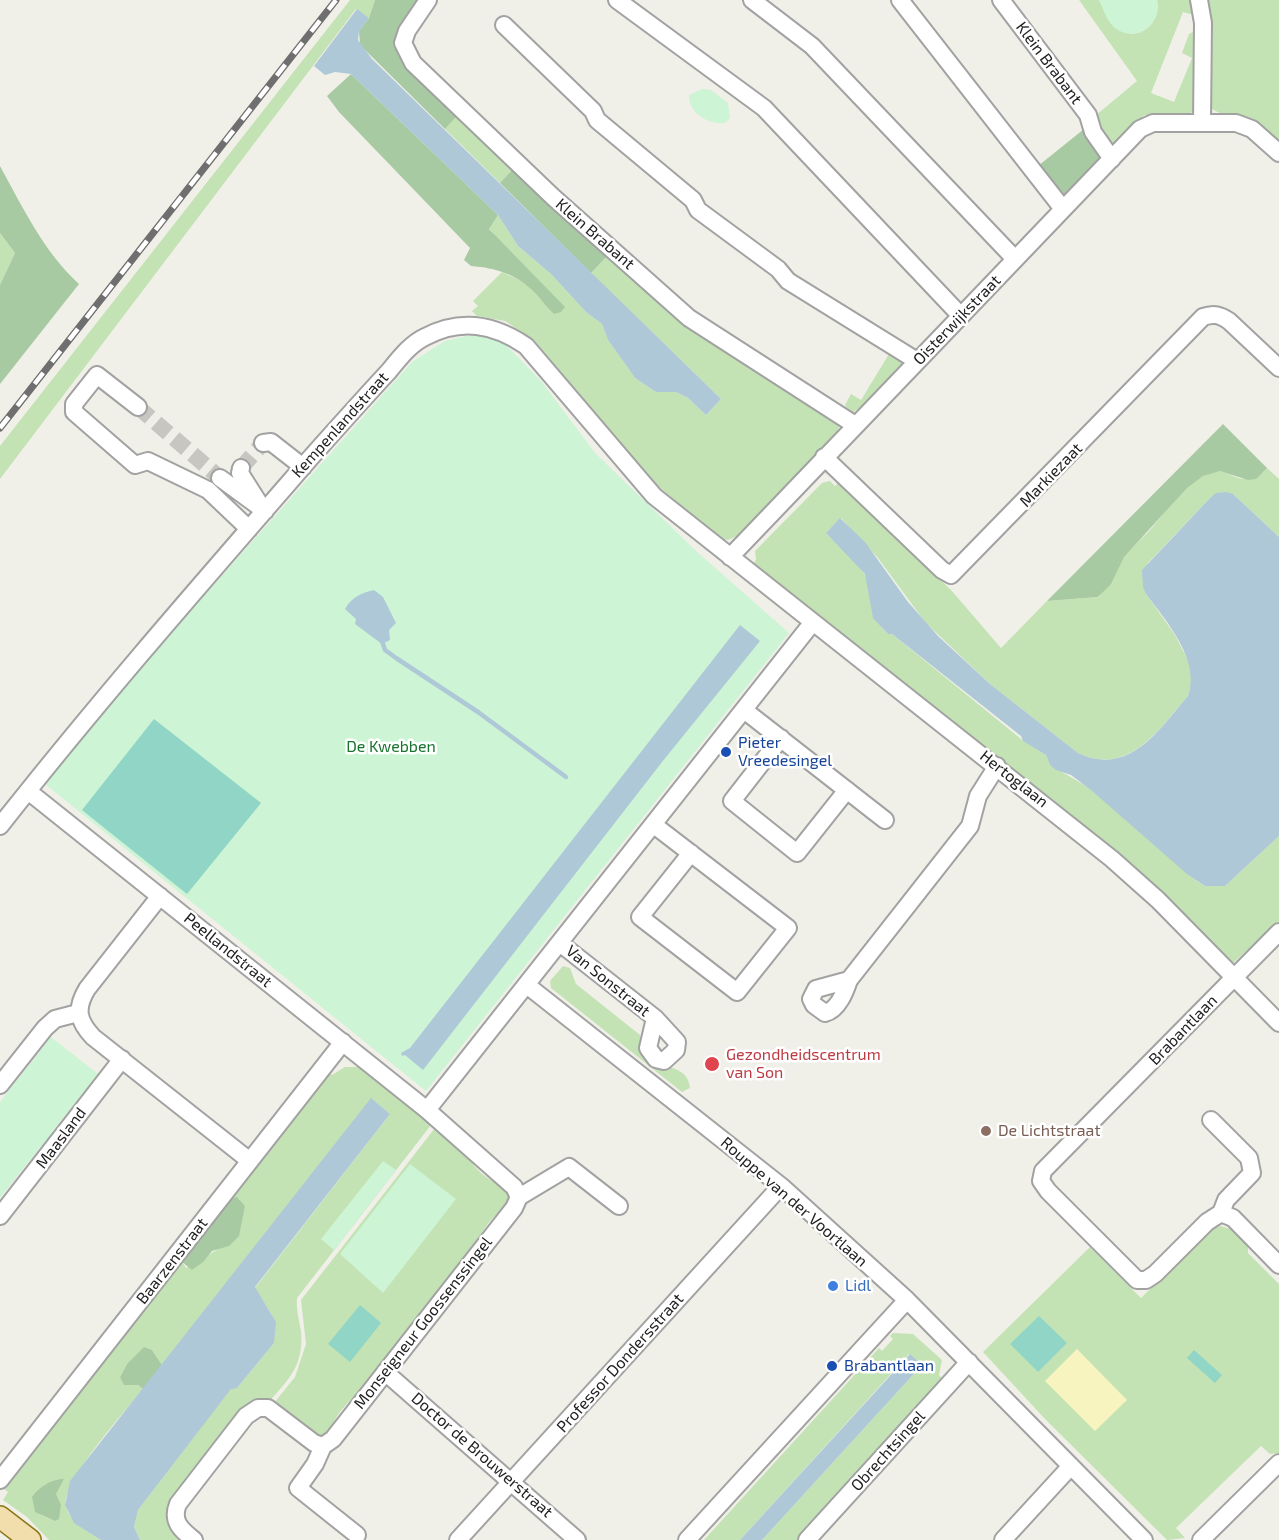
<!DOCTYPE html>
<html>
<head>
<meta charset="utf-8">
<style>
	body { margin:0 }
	canvas { display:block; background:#f0efe8 }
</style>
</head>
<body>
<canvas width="1279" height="1540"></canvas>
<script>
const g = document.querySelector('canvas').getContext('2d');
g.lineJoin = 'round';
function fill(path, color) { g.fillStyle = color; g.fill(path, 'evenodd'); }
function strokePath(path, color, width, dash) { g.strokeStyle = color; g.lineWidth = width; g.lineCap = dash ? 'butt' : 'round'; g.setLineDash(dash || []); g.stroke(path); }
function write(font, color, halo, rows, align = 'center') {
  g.font = font + ' "Exo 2",sans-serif'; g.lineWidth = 5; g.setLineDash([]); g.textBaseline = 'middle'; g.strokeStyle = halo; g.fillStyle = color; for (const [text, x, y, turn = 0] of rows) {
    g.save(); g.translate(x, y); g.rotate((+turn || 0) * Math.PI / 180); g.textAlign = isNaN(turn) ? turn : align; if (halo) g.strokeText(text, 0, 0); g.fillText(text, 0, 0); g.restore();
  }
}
fill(new Path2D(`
	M 350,0 L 375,0 L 369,18 L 356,9 L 0,479 L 0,446 Z
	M 1079,0 L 1099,0 L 1104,9 L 1130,34 C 1148,34 1161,18 1157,0 L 1191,0 L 1194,15 L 1183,12 L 1151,93 L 1174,102 L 1192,58 L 1182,53 L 1189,34 L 1195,31 L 1193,111 L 1187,116 L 1144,115 L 1111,148 L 1103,139 L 1095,116 L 1137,81 Z
	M 1206,0 L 1279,0 L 1279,145 C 1269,135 1258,121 1244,116 C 1232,113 1222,117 1211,108 L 1210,18 Z
	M 458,115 L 513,169 L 500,183 L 445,129 Z
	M 498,215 L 518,246 L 551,274 L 586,312 L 602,324 L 608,340 L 635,378 L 656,392 L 676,392 L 688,398 L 706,415 L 721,399 L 591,273 L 608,255 L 696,332 L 835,420 L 839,427 L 838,431 L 737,536 L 728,540 L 719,538 L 651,480 L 534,340 L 505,321 L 477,316 L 472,311 L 478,306 L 473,301 L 502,272 L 526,283 L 554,314 L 489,228 Z
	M 0,233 L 15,253 L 0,285 Z
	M 878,343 L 906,360 L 864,404 L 851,414 L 845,405 L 851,394 L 861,400 L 889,354 L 877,346 Z
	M 1267,468 L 1279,479 L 1279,537 L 1233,494 L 1210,498 L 1147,564 L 1146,594 L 1175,635 L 1190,664 L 1192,679 L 1188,696 C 1158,730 1129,777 1078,753 L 990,684 L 925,622 L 878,558 L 841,518 L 826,533 C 839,546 856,559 865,575 C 876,596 865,612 888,634 L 892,634 L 1021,739 L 1046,755 L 1050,765 L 1091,789 L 1197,881 L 1205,886 L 1225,886 L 1279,836 L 1279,921 L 1234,962 L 1230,962 L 752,565 L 756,560 L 755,551 L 822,483 L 830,481 L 835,486 L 839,482 L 951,590 L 1001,648 L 1047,601 L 1099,597 C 1107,584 1115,570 1123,558 C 1130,548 1141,540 1149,531 C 1167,511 1183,485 1208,473 C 1231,463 1238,495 1267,468 Z
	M 563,966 L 570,968 L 576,984 L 640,1035 L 640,1052 C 644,1055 648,1060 652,1062 C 666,1068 688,1066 690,1088 L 682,1092 L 551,988 L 550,981 Z
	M 345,1067 L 358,1067 L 431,1125 L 297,1298 C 296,1309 299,1320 301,1331 C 304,1366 289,1379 267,1404 L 261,1403 L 170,1525 L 182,1540 L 140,1540 L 134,1527 L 138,1510 L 231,1388 L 237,1388 L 274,1343 L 272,1315 L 255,1288 L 390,1114 L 372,1099 L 162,1365 L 152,1350 L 127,1364 L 120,1377 L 132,1385 L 138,1385 L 143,1389 C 127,1409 60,1483 66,1506 C 70,1524 88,1530 101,1540 L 49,1540 L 27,1517 L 3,1500 L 8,1492 L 4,1489 L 182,1262 L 186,1268 L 220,1248 L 240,1199 L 231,1199 L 330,1073 L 332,1075 ZM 50,1483 L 56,1494 L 55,1521 L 41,1515 L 44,1485 Z
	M 435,1128 L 463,1153 L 467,1152 C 469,1166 492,1184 506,1187 L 511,1194 L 509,1207 C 489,1212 473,1249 463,1265 L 456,1267 L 398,1340 L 398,1348 L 364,1391 C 351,1396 331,1419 331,1433 L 323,1439 L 274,1403 L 295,1377 L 306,1344 L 301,1300 Z
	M 1220,1226 L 1234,1230 L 1248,1245 L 1248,1253 L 1279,1284 L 1279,1453 L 1270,1454 L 1261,1446 L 1176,1528 L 1185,1538 L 1167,1540 L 1046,1420 L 983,1352 L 1090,1247 L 1141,1298 L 1209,1231 Z
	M 893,1333 L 913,1334 L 942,1360 L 939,1375 L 944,1380 L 798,1540 L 762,1540 L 922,1365 L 909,1354 L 740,1540 L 704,1540 L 879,1348 L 882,1351 L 893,1339 L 890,1336 Z`), '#c4e3b5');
fill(new Path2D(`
	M 375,0 L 420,0 L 400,29 L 395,46 L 404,63 L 458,115 L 445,129 L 360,45 L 359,31 L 369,18 Z
	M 351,74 L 498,215 L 489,229 L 565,307 L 561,312 L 554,314 C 547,308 542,300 535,293 C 517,274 496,268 471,266 L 464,260 L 470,248 L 339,112 L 327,96 Z
	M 1084,129 L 1103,155 L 1066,194 L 1060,194 L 1038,166 Z
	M 0,166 C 23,208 44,252 79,284 L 0,384 L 0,285 L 15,253 L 0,233 Z
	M 513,169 L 608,255 L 591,273 L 500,183 Z
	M 1223,424 L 1267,468 L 1256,479 L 1248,480 L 1220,471 L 1203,476 L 1187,488 L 1124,557 L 1111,584 L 1098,597 L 1047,601 Z
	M 237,1197 L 245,1206 L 239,1236 L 229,1246 L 212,1251 L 203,1262 L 192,1270 L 182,1262 L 231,1199 Z
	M 144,1347 L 152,1350 L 162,1365 L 143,1389 L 138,1385 L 124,1385 L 120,1377 L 127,1364 Z
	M 64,1479 L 56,1494 L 61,1505 L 59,1519 L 55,1521 L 35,1512 L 32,1497 C 39,1487 51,1479 64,1479 Z`), '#a8caa2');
fill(new Path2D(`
	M 1077,1349 L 1127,1400 L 1095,1431 L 1045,1381 Z`), '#f7f4c0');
fill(new Path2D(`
	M 1099,0 L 1157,0 C 1163,26 1132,46 1112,25 C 1106,19 1103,8 1099,0 Z
	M 702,89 L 711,90 L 728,103 L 730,118 L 725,123 C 709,125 688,113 689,95 Z
	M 476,334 L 501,340 L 541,381 L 595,453 L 696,551 L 789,633 L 426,1091 L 40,780 L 412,362 L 445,341 Z
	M 47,1034 L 98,1074 L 51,1133 L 51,1139 L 46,1146 L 41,1146 L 0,1198 L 0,1102 L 47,1042 Z
	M 383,1161 L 396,1170 L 334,1250 L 321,1239 Z
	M 410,1164 L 456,1199 L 383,1293 L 340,1254 Z`), '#ccf4d5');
fill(new Path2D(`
	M 154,719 L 261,803 L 187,894 L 82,810 Z
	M 360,1305 L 381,1323 L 350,1362 L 328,1344 Z
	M 1039,1316 L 1067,1343 L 1038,1372 L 1010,1344 Z
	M 1194,1350 L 1222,1375 L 1215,1383 L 1187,1358 Z`), '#90d5c5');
fill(new Path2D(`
	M 357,9 L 369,18 L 359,31 L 358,40 L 372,59 L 721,399 L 706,415 L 688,398 L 676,392 L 656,392 L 635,378 L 608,340 L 602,324 L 586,312 L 551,274 L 518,246 L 498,215 L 351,74 L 335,72 L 325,75 L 314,66 Z
	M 1226,492 L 1233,494 L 1279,537 L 1279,836 L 1225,886 L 1205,886 L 1187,874 L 1091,790 L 1071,775 L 1056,770 L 1050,765 L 1046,755 L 1023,741 L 1021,736 L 892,634 L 888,634 L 873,618 L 865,574 L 826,533 L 840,518 L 865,542 L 908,602 L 938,636 L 990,684 L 1078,753 C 1129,777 1158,731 1188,696 C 1201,660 1166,621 1146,594 L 1143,587 L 1142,570 L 1210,498 L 1216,493 Z
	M 374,590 L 383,597 L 396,623 L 389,630 L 390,640 L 382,644 L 355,624 L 356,619 L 345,609 C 352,597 361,593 374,590 Z
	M 740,625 L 760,641 L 662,762 L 423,1070 L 405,1055 L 402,1056 L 401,1053 L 410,1048 Z
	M 371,1098 L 390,1114 L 255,1287 L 276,1322 L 274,1343 L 237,1388 L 231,1389 L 138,1510 L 134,1527 L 140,1540 L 101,1540 L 74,1523 L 65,1505 L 70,1481 Z
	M 910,1354 L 922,1365 L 762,1540 L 740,1540 Z`), '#aec8d8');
strokePath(new Path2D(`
	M 381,638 L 385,650 L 396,658 L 478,712 L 566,777`), '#aec8d8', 4.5);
strokePath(new Path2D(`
	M 138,407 L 220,478
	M 241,468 L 263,443`), '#c7c6c0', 16, [16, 8]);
const minor = new Path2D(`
	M 428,0 L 407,31 L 403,43 L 413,63 L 553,197 L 689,318 L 855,425
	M 617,0 L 764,108 L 961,316
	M 752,0 L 812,46 L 1015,259
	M 900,0 L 1063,209
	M 1001,0 L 1088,115 L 1093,132 L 1112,159
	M 1199,0 L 1203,23 L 1202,123
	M 504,25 L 593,111 L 597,120 L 693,200 L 698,210 L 778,269 L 788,281 L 917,361
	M 138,407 L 97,375 L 74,404 L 74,412 L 135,465 L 148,461 L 208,490 L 249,529
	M 263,443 L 271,442 L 303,467
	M 824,457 L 942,570 L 951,575 L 1203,317 C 1214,313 1220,315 1229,321 L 1279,368
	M 241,468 L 240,473 L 259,503
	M 220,478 L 265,511
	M 730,557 L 1140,129 L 1153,123 L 1236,123 L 1252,129 L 1279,153
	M 744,710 L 885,820
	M 781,738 L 732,801 L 797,853 L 847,790
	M 28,791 L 427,1110
	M 654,825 L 788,928 L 737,992 L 640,917 L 691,853
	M 0,826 C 100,699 207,577 313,455 C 338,427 363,399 389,371 C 399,359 410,344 425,337 C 461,318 494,324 526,346 L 654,496 L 1112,859 L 1158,900 L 1279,1023
	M 160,896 L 87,989 C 75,1009 78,1021 93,1037 L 250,1161
	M 1279,932 L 1043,1171 L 1041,1181 L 1048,1191 L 1137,1280 L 1146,1280 L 1155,1274 L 1207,1222 L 1221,1213 L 1233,1218 L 1279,1265
	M 561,944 L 655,1018 L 648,1048 L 656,1059 L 664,1061 L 676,1050 L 677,1042 L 655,1018
	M 849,980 L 816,989 L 811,999 L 814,1005 L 825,1013 C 838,1010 845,992 849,980 L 970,826 L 978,796 L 997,766
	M 528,986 L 781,1186 L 907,1300 L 1144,1540
	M 0,1085 L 45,1028 L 55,1019 L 78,1013
	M 1211,1120 L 1249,1158 L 1252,1173 L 1226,1200 L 1221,1213
	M 519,1197 L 569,1167 L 619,1206
	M 0,1216 L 122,1059
	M 385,1372 L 577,1540
	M 323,1446 L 315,1464 L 298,1488 L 357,1535
	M 0,1480 L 343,1042
	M 194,1540 C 181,1530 171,1521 178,1504 L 246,1416 L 258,1408 L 268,1408 L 314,1443 L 323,1446 L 333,1439 L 514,1208 L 519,1197 L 514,1187 L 427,1110 L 813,622
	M 458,1540 L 781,1186
	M 687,1540 L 907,1300
	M 807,1540 L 969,1362
	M 1003,1540 L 1071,1466
	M 1201,1540 L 1279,1463`);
const major = new Path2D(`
	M 0,1517 L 30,1540`);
strokePath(minor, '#a2a2a2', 20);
strokePath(major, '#8b7613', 24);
strokePath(minor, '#fff', 16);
strokePath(major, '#f1deac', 21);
const rail = new Path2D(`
	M 0,428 L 336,0`);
strokePath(rail, '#6f6f6f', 7);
strokePath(rail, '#fff', 4.5, [14]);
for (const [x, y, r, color] of [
	[726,752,6,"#1a4fb4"],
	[712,1064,8,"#e0444e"],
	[986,1131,6,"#8d6e63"],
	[833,1286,6,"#3f7fe0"],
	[832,1366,6,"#1a4fb4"]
]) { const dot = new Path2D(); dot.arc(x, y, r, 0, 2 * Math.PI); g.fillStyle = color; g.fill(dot); strokePath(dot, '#fff', 2); }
write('16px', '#212121', '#fff', [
	["Klein Brabant",1049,63,53],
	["Klein Brabant",595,234,41],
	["Oisterwijkstraat",957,320,-46],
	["Kempenlandstraat",340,425,-48],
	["Markiezaat",1051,475,-46],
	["Hertoglaan",1014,779,38],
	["Peellandstraat",228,950,39],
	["Van Sonstraat",608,981,39],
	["Brabantlaan",1183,1030,-46],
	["Maasland",61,1138,-53],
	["Rouppe van der Voortlaan",794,1202,41],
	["Baarzenstraat",172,1261,-52],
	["Monseigneur Goossenssingel",423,1323,-52],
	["Professor Dondersstraat",620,1363,-48],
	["Obrechtsingel",888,1451,-48],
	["Doctor de Brouwerstraat",482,1455,41]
]);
write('16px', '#164399', '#fff', [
	["Pieter",738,743],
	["Vreedesingel",738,761],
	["Brabantlaan",844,1366]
], 'left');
write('16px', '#1a7430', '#fff', [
	["De Kwebben",391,747]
]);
write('16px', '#be3a42', '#fff', [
	["Gezondheidscentrum",726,1055],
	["van Son",726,1073]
], 'left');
write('16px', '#785e54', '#fff', [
	["De Lichtstraat",998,1131]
], 'left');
write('16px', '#366cbe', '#fff', [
	["Lidl",845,1286]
], 'left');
</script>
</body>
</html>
